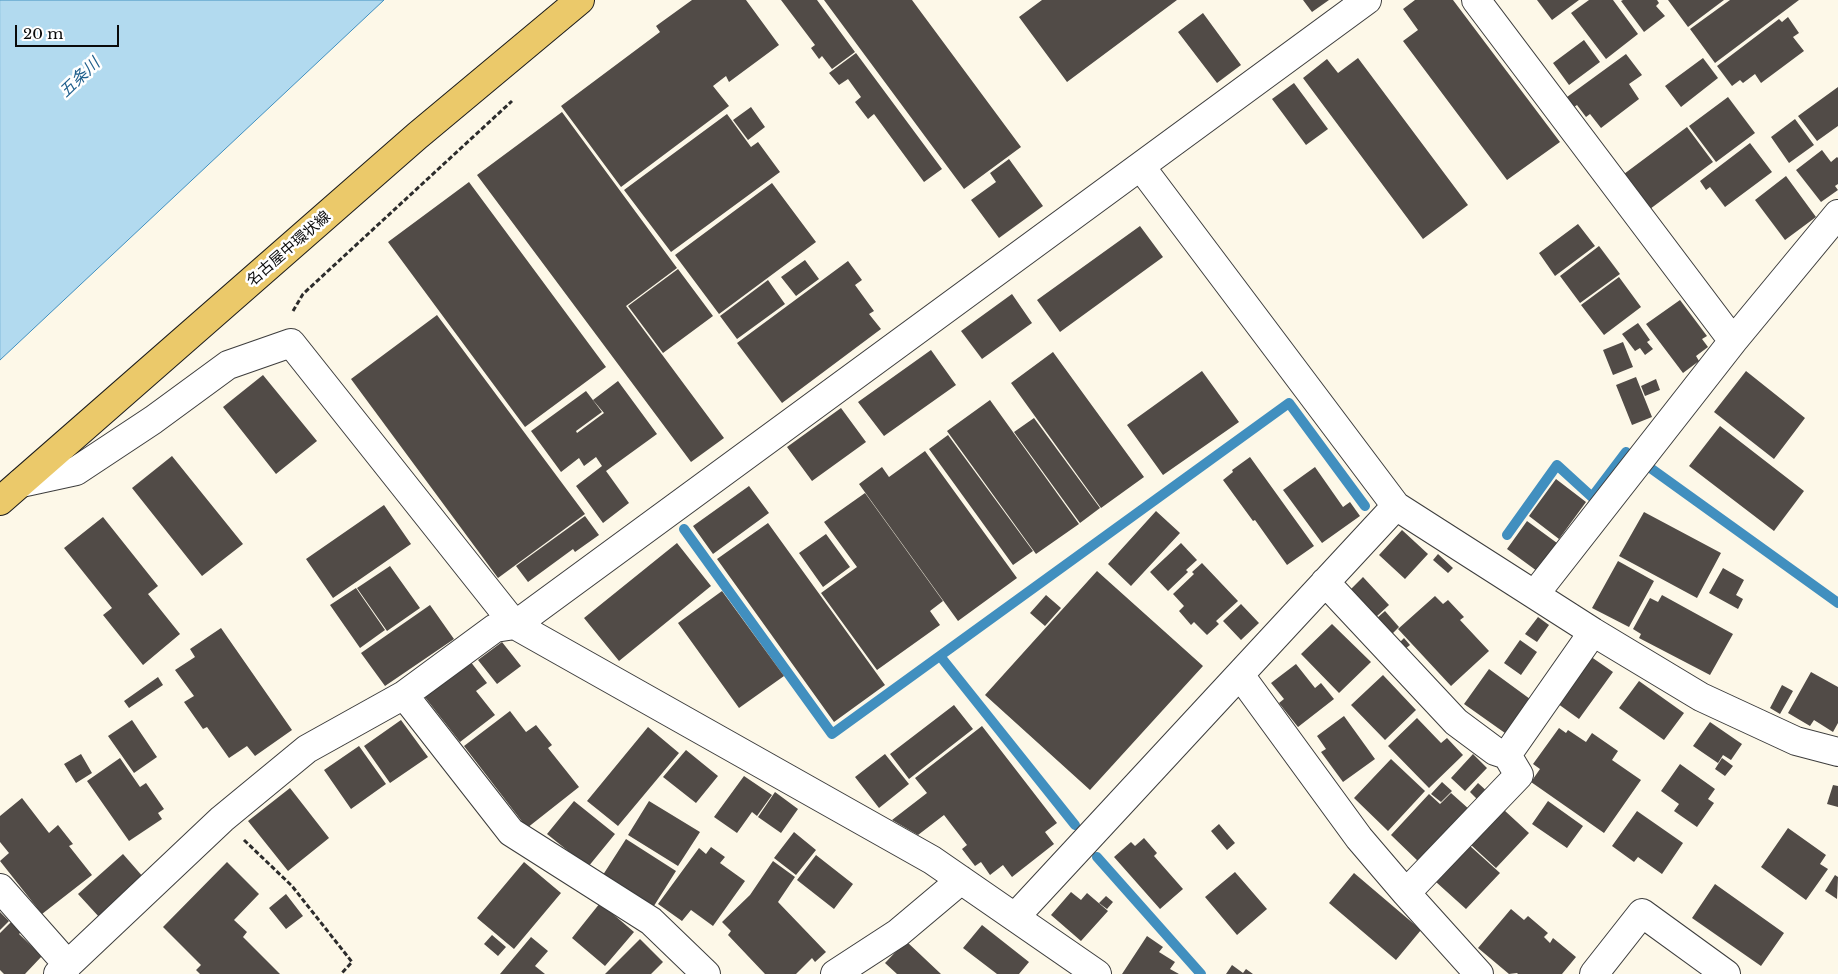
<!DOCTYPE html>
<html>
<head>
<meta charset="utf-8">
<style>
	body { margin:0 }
	#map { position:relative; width:1838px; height:974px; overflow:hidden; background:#fdf8e8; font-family:"Libre Baskerville",serif }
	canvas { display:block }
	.scale { position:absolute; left:15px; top:25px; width:104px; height:22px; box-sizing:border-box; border:2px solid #0a0a0a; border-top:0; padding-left:6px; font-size:15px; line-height:18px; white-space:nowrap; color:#0a0a0a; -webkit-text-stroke:4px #fff; paint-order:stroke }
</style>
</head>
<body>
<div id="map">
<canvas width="1838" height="974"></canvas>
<div class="scale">20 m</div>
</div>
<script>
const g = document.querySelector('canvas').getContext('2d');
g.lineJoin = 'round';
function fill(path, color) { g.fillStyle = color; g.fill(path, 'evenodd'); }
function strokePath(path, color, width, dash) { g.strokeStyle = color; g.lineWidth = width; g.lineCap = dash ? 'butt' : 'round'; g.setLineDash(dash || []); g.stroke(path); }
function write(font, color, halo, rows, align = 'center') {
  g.font = font + ' "Libre Baskerville","Noto Sans JP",serif'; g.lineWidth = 5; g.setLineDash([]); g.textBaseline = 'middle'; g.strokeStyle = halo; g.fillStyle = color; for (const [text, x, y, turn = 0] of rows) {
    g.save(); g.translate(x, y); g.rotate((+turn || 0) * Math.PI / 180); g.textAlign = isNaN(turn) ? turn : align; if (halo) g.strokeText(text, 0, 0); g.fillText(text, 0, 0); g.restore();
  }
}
const water = new Path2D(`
	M 0,0 L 384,0 L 0,360 Z`);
fill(water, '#b2daef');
strokePath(water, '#418fbf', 1);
strokePath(new Path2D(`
	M 1649,467 L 1838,603
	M 684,529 L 832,734 L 1289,403 L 1365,506
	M 1507,535 L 1557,465 L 1592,497 L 1626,452
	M 940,656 L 1075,825
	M 1097,857 L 1201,974`), '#418fbf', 10);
fill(new Path2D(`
	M 692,0 L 746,0 L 779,45 L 729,82 L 726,76 L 713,86 L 729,106 L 621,187 L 561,106 L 660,32 L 656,26 Z
	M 781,0 L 817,0 L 855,52 L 832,69 L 822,56 L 819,59 L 811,48 L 815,45 Z
	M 824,0 L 912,0 L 1021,147 L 964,189 Z
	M 1042,0 L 1177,0 L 1067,82 L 1019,17 Z
	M 1303,0 L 1329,0 L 1312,12 Z
	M 1415,0 L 1453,0 L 1560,142 L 1507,180 L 1403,41 L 1418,30 L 1403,9 Z
	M 1537,0 L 1579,0 L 1552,20 Z
	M 1589,0 L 1613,0 L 1638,34 L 1606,59 L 1571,13 Z
	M 1623,0 L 1657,0 L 1659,3 L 1656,6 L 1665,16 L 1644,32 L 1621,1 Z
	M 1668,0 L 1724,0 L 1688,27 Z
	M 1730,0 L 1799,0 L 1715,63 L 1690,29 Z
	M 1203,13 L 1241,65 L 1217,83 L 1178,32 Z
	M 1788,17 L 1799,33 L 1793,37 L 1804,51 L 1761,83 L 1755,74 L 1743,83 L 1740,80 L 1732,86 L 1717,66 L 1779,19 L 1782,22 Z
	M 1584,40 L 1600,62 L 1569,85 L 1553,63 Z
	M 856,53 L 942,169 L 924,182 L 874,114 L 868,119 L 855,102 L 861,97 L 848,79 L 839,85 L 829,73 Z
	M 1626,54 L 1642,75 L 1629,84 L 1639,99 L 1601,128 L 1590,114 L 1586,117 L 1577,105 L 1574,107 L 1567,97 Z
	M 1358,58 L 1468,205 L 1423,239 L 1303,78 L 1327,59 L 1338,73 Z
	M 1703,58 L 1718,78 L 1681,107 L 1665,86 Z
	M 1294,83 L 1328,129 L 1306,145 L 1272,99 Z
	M 1838,87 L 1838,126 L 1817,141 L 1798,116 Z
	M 1728,97 L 1755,133 L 1716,162 L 1689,126 Z
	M 751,107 L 765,127 L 748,140 L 733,120 Z
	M 562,112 L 677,268 L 626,306 L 724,438 L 691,462 L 477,175 Z
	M 727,114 L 751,147 L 758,142 L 780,172 L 671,252 L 624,190 Z
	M 1795,119 L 1814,145 L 1789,163 L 1771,137 Z
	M 1687,127 L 1713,162 L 1650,209 L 1624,174 Z
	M 1750,143 L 1772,172 L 1725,207 L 1710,187 L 1706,190 L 1700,181 Z
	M 1822,150 L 1831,162 L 1837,157 L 1838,158 L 1838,184 L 1835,186 L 1838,190 L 1821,202 L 1796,170 Z
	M 1009,159 L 1043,206 L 999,238 L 971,200 L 996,182 L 990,173 Z
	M 1786,176 L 1816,217 L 1785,240 L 1755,200 Z
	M 469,182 L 606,367 L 525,427 L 388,242 Z
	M 772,183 L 816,242 L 719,314 L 675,255 Z
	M 1578,224 L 1595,246 L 1555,276 L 1539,253 Z
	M 1140,226 L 1163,257 L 1060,332 L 1037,300 Z
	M 1599,246 L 1620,274 L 1580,303 L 1560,276 Z
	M 805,260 L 819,279 L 796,296 L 781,277 Z
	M 848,261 L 862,280 L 855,285 L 874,311 L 869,314 L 881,329 L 782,403 L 737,343 Z
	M 678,269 L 713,316 L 663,353 L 628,306 Z
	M 1619,277 L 1641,307 L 1604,335 L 1581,305 Z
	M 768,280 L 785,304 L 737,339 L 720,316 Z
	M 1012,294 L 1032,323 L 982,359 L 961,331 Z
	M 1680,300 L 1707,336 L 1702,339 L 1708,347 L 1696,356 L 1699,361 L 1683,373 L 1646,324 Z
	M 437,315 L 585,514 L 498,578 L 351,379 Z
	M 1638,323 L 1650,340 L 1647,342 L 1653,349 L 1645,355 L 1640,348 L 1635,351 L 1622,334 Z
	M 1623,342 L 1633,367 L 1613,375 L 1603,350 Z
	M 931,350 L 956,385 L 884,436 L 858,402 Z
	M 1053,352 L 1144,477 L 1101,508 L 1011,383 Z
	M 1202,371 L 1239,422 L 1163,475 L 1127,425 Z
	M 1746,371 L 1805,418 L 1774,459 L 1714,412 Z
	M 263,375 L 317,441 L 276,474 L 223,407 Z
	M 1636,377 L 1652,417 L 1632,425 L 1616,385 Z
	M 1656,379 L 1660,390 L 1645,396 L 1641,386 Z
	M 618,381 L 657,434 L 606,471 L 629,503 L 603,523 L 576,486 L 602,466 L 596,457 L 584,466 L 579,458 L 561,472 L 531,431 L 586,391 L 602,412 L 576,431 L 577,433 L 604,413 L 593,400 Z
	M 990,400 L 1079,524 L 1036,554 L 947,431 Z
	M 841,408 L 866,442 L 812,481 L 787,447 Z
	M 1034,418 L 1100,508 L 1080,523 L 1014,432 Z
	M 1720,426 L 1804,491 L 1774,531 L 1689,466 Z
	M 948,435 L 1033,551 L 1013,565 L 929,449 Z
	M 925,451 L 1017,578 L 958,621 L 859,484 L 882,467 L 889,477 Z
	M 172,456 L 243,544 L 202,576 L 132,488 Z
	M 1250,457 L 1314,546 L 1287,565 L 1255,520 L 1253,521 L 1223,480 L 1233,472 L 1232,470 Z
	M 1315,467 L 1343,507 L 1350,502 L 1360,516 L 1322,543 L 1283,490 Z
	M 1556,479 L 1586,502 L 1559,539 L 1529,516 Z
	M 749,486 L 769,513 L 713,554 L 693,526 Z
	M 865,493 L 943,601 L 930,611 L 940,625 L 877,670 L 821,593 L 857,567 L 824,522 Z
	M 384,505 L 411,544 L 333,598 L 306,559 Z
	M 1156,511 L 1180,533 L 1131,586 L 1108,564 Z
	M 1644,512 L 1721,553 L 1697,598 L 1619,556 Z
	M 585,516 L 599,535 L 575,552 L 573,549 L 528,582 L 516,566 Z
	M 103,517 L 158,586 L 148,594 L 180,634 L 143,665 L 103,615 L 112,608 L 64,548 Z
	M 1527,521 L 1557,543 L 1537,571 L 1507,549 Z
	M 768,523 L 885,685 L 834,722 L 717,559 Z
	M 1402,530 L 1428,554 L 1405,579 L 1379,555 Z
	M 826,534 L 850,567 L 823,587 L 799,553 Z
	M 677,543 L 711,586 L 619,661 L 584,618 Z
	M 1181,543 L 1197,560 L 1186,570 L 1188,572 L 1168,591 L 1150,572 Z
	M 1438,554 L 1453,568 L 1448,573 L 1433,560 Z
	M 1618,561 L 1654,581 L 1629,627 L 1592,608 Z
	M 1202,563 L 1238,601 L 1216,621 L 1219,624 L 1207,635 L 1194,622 L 1191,625 L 1179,611 L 1184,606 L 1173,594 L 1194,574 L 1192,572 Z
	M 390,566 L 420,608 L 387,631 L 357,588 Z
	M 1723,568 L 1744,580 L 1736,595 L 1743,599 L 1738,609 L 1709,593 Z
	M 1097,571 L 1203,666 L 1090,790 L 985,695 Z
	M 1363,577 L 1389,605 L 1376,617 L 1351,589 Z
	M 356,588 L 385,630 L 360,648 L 330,605 Z
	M 722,591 L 784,676 L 739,708 L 678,623 Z
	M 1046,595 L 1061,608 L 1045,626 L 1030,613 Z
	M 1662,595 L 1733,634 L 1710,675 L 1639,638 L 1641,634 L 1633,629 L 1650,598 L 1658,602 Z
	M 1435,596 L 1443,604 L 1448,600 L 1464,617 L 1460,620 L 1489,651 L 1451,686 L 1398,629 Z
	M 1241,604 L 1259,623 L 1241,640 L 1223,621 Z
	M 430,605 L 454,639 L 385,686 L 361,653 Z
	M 1385,611 L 1399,627 L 1392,634 L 1377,618 Z
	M 1538,617 L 1549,625 L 1537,642 L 1525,634 Z
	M 1332,624 L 1371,662 L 1339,693 L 1301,654 Z
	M 221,628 L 292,730 L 255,756 L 247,746 L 229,758 L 207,727 L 203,729 L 184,702 L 194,696 L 175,670 L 195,657 L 190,649 Z
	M 1404,638 L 1410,645 L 1405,649 L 1399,643 Z
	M 1520,640 L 1537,652 L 1521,675 L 1504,663 Z
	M 502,642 L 521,666 L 497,684 L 478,660 Z
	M 1587,654 L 1613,672 L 1579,719 L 1554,701 Z
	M 470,661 L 487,683 L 476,691 L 495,715 L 460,742 L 424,696 Z
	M 1296,664 L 1315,688 L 1321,683 L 1334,699 L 1298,727 L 1279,703 L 1284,699 L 1271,683 Z
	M 1489,669 L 1530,699 L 1505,733 L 1464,704 Z
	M 1811,672 L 1838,687 L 1838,723 L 1833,732 L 1814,720 L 1810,726 L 1788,713 Z
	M 1383,675 L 1416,710 L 1385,740 L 1351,705 Z
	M 158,677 L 163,685 L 129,708 L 124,701 Z
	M 1639,681 L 1684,713 L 1664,740 L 1619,708 Z
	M 1782,685 L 1793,691 L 1780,714 L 1770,708 Z
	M 954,705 L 973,729 L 909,779 L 890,754 Z
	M 510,711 L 526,732 L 536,725 L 552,745 L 548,748 L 579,787 L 527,828 L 464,746 Z
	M 1344,716 L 1375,759 L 1343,782 L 1321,752 L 1326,749 L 1317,736 Z
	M 1417,718 L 1441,743 L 1447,738 L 1463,755 L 1429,788 L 1388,746 Z
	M 132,720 L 157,757 L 134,773 L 108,736 Z
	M 401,720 L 428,757 L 390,783 L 364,746 Z
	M 1710,722 L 1742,744 L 1731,760 L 1723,755 L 1718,763 L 1693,746 Z
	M 982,726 L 1057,823 L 1045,832 L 1054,844 L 1012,877 L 1003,865 L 990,875 L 981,862 L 975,866 L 962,849 L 967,845 L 944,815 L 918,835 L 892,820 L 927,793 L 915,778 Z
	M 648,727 L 679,753 L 618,826 L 587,801 Z
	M 1559,728 L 1566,733 L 1568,730 L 1586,742 L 1592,733 L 1618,751 L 1612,760 L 1641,780 L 1604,833 L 1531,782 L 1540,769 L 1533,764 Z
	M 359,746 L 386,784 L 351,809 L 324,770 Z
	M 686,750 L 718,776 L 696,803 L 663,777 Z
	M 81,754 L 92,773 L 76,783 L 64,764 Z
	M 885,754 L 909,784 L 879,808 L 855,777 Z
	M 1473,754 L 1487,768 L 1465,791 L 1451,778 Z
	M 120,758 L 140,787 L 146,783 L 164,809 L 158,813 L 162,819 L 129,841 L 87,781 Z
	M 1722,758 L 1733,766 L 1725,776 L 1715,769 Z
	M 1391,759 L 1425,791 L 1388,831 L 1354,798 Z
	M 1680,764 L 1715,789 L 1708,799 L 1714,803 L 1697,827 L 1674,811 L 1679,804 L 1661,791 Z
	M 744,776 L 772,795 L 757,816 L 752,812 L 737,833 L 714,817 Z
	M 1442,782 L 1452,791 L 1441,802 L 1431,794 Z
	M 1478,783 L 1490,794 L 1481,803 L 1470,792 Z
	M 1833,785 L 1838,786 L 1838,807 L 1827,804 Z
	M 290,788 L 329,838 L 288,871 L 248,821 Z
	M 775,792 L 798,809 L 781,833 L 758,817 Z
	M 1451,793 L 1470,810 L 1420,863 L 1391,835 L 1429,794 L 1440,804 Z
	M 22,798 L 49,833 L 58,825 L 73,844 L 69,846 L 92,875 L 42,914 L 0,861 L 9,853 L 0,842 L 0,816 Z
	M 574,801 L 615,834 L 588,867 L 547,834 Z
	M 649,801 L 700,832 L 678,866 L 628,835 Z
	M 1548,801 L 1583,826 L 1567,848 L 1532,824 Z
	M 1504,810 L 1529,833 L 1496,868 L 1471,845 Z
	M 1637,811 L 1683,843 L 1662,874 L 1638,857 L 1634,862 L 1612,846 Z
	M 1219,824 L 1235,843 L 1227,850 L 1211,831 Z
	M 1788,828 L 1826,855 L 1820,864 L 1828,869 L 1806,900 L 1761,867 Z
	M 794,832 L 816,850 L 796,875 L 774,858 Z
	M 1144,838 L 1157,853 L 1154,856 L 1183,889 L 1160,909 L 1114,857 L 1131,842 L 1135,846 Z
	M 626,839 L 676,871 L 652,909 L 601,878 Z
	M 1470,846 L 1500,873 L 1466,909 L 1436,882 Z
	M 711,847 L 725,857 L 720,863 L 745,881 L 713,926 L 691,910 L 682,921 L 658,904 L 699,848 L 706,854 Z
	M 123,854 L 144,878 L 100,918 L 78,894 Z
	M 816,855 L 853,884 L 834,909 L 797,880 Z
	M 773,861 L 795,877 L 778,902 L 826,952 L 815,962 L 812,958 L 796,974 L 765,974 L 728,935 L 731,931 L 722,922 L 750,895 Z
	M 227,862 L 259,894 L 234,920 L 247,932 L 243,937 L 280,974 L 200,974 L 196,970 L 201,965 L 163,927 Z
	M 524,862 L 561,893 L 514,949 L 477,918 Z
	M 1235,872 L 1267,909 L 1237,935 L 1205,897 Z
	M 1354,873 L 1421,930 L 1396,960 L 1329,903 Z
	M 1835,875 L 1838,877 L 1837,899 L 1825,891 Z
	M 1715,884 L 1784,933 L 1761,966 L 1692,918 Z
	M 1071,892 L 1081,900 L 1087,893 L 1108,911 L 1081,941 L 1051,915 Z
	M 286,894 L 303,916 L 286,929 L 269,908 Z
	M 1106,896 L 1113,902 L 1107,909 L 1099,903 Z
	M 600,903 L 634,932 L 605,966 L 572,938 Z
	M 1511,909 L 1524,920 L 1528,916 L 1548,933 L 1544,937 L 1550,943 L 1553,938 L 1576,957 L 1562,974 L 1518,974 L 1517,973 L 1509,974 L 1478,948 Z
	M 0,912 L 9,921 L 0,930 Z
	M 14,919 L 24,929 L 19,934 L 42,956 L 25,974 L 4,974 L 0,970 L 0,933 Z
	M 982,925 L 1029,962 L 1019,974 L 997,974 L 963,948 Z
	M 492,935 L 506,947 L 498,956 L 484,944 Z
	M 1147,936 L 1163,947 L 1159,952 L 1175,962 L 1170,969 L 1179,974 L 1122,974 Z
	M 531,937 L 548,951 L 535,966 L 545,974 L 500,974 Z
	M 640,939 L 663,962 L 651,974 L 605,974 Z
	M 906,941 L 941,974 L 897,974 L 885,963 Z
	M 1232,965 L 1243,973 L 1246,969 L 1253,974 L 1226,974 Z`), '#514b47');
const street = new Path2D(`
	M 1476,0 L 1733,341
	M 1141,167 L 1396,506 L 1593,632 L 1701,697 L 1796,741 L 1838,752
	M 21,483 L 76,471 L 153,420 L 228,365 L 291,343 L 515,625 L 932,860 L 1097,974
	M 1325,582 L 1456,722 L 1495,751 L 1507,755
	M 1535,594 L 1733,341 L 1838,214
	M 1240,675 L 1359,838 L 1406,893 L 1479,974
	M 404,695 L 511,832 L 651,921 L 706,974
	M 0,888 L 68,965
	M 1406,893 L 1519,775 L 1507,755 L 1593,632
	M 1015,917 L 1396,506
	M 58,974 L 222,819 L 307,749 L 404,695 L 495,628 L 515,625 L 1367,0
	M 835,974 L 898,933 L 961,880
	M 1594,974 L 1642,913 L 1726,974`);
const primary = new Path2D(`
	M 0,501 L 417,136 L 580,0`);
strokePath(street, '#3d3d3d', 30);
strokePath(primary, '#1b1b1b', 30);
strokePath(new Path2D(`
	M 293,311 L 303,294 L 512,101
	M 244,840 L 292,886 L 352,962 L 341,974`), '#2c2c2c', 3, [5, 2.5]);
strokePath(street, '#fff', 28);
strokePath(primary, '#ebc96a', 28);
write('15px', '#0a0a0a', '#fff', [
	["名古屋中環状線",289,249,-41]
]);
write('italic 16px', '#21608d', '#fff', [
	["五条川",80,78,-44]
]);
</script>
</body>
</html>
